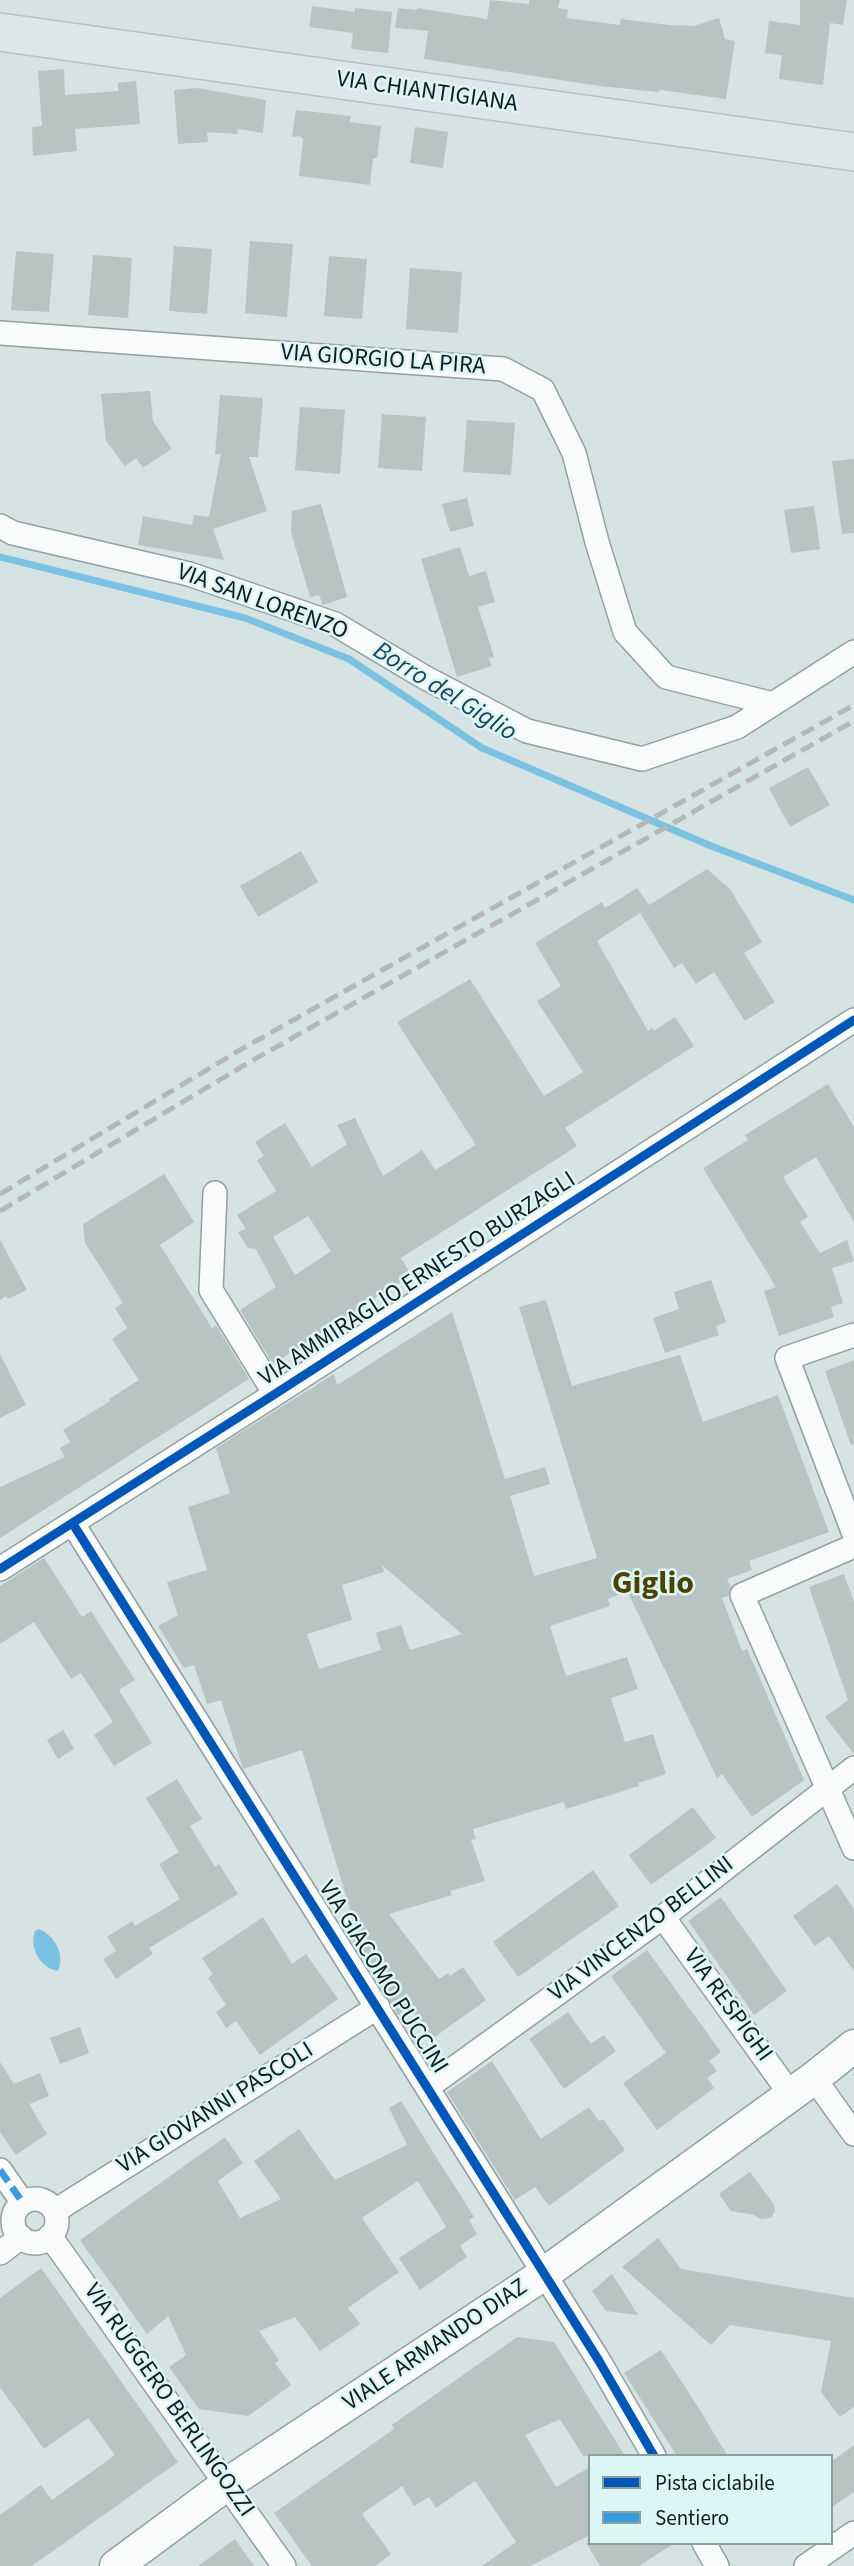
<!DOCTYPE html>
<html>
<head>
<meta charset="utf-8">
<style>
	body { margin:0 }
	#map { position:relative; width:854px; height:2566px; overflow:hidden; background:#d5e3e3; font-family:"Source Sans 3",sans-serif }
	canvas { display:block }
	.legend { position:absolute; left:588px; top:2454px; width:245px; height:91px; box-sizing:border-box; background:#dcf6f6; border:2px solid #8c9f9f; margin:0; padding:9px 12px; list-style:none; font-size:21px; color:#131d1d }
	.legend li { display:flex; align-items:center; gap:14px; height:35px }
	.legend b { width:35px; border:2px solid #8c9f9f }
</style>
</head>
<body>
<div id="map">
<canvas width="854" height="2566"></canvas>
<ul class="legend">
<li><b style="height:9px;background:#0057b8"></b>Pista ciclabile</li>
<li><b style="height:9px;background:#3b9bdf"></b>Sentiero</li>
</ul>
</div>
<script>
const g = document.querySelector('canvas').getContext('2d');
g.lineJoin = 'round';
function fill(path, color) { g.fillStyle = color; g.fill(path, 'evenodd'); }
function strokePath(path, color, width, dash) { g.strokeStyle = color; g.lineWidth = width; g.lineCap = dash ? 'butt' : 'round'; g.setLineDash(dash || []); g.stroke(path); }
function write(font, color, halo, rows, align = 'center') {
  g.font = font + ' "Source Sans 3",sans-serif'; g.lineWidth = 5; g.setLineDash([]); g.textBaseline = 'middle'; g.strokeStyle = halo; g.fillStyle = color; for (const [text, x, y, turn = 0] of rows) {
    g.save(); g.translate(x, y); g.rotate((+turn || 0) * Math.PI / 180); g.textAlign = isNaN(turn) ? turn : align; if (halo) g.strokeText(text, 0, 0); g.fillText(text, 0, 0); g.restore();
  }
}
fill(new Path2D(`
	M 39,1929 C 55,1936 65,1954 58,1971 C 40,1968 29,1948 35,1931 Z`), '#7bc1e2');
strokePath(new Path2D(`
	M 0,557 L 245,618 L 349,659 L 482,748 L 711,846 L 854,900`), '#7bc1e2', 7);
fill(new Path2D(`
	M 490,0 L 529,4 L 529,0 L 560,0 L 558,8 L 568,10 L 567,18 L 620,25 L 621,19 L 669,25 L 694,26 L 719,18 L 725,39 L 735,41 L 726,99 L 660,90 L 659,92 L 599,86 L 424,59 L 428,31 L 395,28 L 398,8 L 417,10 L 417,8 L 487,19 Z
	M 800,0 L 847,0 L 843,25 L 830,23 L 823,85 L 779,79 L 782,55 L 765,53 L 769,21 L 800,25 Z
	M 312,6 L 355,12 L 355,8 L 392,12 L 388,53 L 351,49 L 353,33 L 309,27 Z
	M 64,69 L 65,95 L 118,91 L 118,83 L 136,81 L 140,124 L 75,129 L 77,151 L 33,156 L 32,127 L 42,126 L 38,71 Z
	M 197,88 L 266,100 L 263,133 L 238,129 L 237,134 L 207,132 L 208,142 L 178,144 L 174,90 Z
	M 296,110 L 351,116 L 350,122 L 381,126 L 377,158 L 373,158 L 370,185 L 299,176 L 303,139 L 300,136 L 292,137 Z
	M 415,127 L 448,132 L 443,168 L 410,163 Z
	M 250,241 L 293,244 L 287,317 L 245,313 Z
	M 174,246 L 212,249 L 207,314 L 169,311 Z
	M 16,251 L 54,254 L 49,312 L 11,310 Z
	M 93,255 L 132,258 L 128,318 L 88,315 Z
	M 329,256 L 367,259 L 362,319 L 324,316 Z
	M 410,268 L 462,272 L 458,333 L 406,329 Z
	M 150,391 L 153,421 L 172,449 L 143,468 L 136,458 L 125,466 L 106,441 L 101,394 Z
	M 220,395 L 263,398 L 258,457 L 249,457 L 267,511 L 213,529 L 224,560 L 138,545 L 143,516 L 192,525 L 194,515 L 209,517 L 221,454 L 215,454 Z
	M 300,407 L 345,410 L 340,474 L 295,470 Z
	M 382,414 L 426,417 L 422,471 L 378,468 Z
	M 467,420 L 515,423 L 511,475 L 463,472 Z
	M 854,459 L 854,533 L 842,534 L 832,461 Z
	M 467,498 L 474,526 L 450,532 L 442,504 Z
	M 321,504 L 347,597 L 323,605 L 319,595 L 310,597 L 291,532 L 292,511 Z
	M 814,506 L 820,549 L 791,553 L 784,510 Z
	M 460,547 L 469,576 L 486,571 L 495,602 L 478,607 L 494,657 L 489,658 L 492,666 L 457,677 L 421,559 Z
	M 808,767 L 830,805 L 790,827 L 769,788 Z
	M 301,851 L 318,882 L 258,917 L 240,886 Z
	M 707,869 L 730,889 L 762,942 L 744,953 L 775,1002 L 745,1021 L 714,972 L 696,984 L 682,963 L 674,968 L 640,913 L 597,941 L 648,1031 L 652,1028 L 654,1031 L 675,1017 L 694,1046 L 565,1128 L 577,1146 L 401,1258 L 411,1275 L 273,1364 L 240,1310 L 276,1287 L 256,1249 L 248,1248 L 238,1232 L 246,1229 L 237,1215 L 276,1191 L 257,1160 L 264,1156 L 255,1142 L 285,1123 L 312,1167 L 347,1144 L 337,1125 L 355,1118 L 383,1176 L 422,1150 L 435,1170 L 476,1145 L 397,1022 L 470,979 L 544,1096 L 583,1072 L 537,1001 L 561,986 L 535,943 L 602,902 L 605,908 L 637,888 L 649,905 ZM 308,1216 L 331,1251 L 295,1275 L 273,1237 Z
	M 828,1084 L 854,1127 L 854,1222 L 816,1157 L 783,1177 L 808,1217 L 800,1222 L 820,1253 L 847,1240 L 854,1261 L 832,1268 L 843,1303 L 831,1307 L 834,1317 L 779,1336 L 764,1291 L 776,1287 L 703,1168 L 748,1140 L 745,1135 Z
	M 164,1174 L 194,1222 L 160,1245 L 212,1328 L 216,1325 L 249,1379 L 0,1538 L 0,1487 L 65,1457 L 60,1448 L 70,1442 L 63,1430 L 110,1401 L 109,1399 L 139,1380 L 112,1339 L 127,1328 L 115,1308 L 123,1303 L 85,1243 L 83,1224 Z
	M 0,1240 L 27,1290 L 8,1299 L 6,1296 L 0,1300 Z
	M 711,1280 L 726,1322 L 716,1326 L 719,1335 L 665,1353 L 653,1318 L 679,1309 L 674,1292 Z
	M 546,1300 L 572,1386 L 680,1355 L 703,1422 L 778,1395 L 829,1532 L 749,1561 L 752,1570 L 727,1579 L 731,1587 L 728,1596 L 722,1598 L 742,1651 L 747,1649 L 804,1780 L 752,1817 L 722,1774 L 717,1778 L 627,1591 L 608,1599 L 610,1606 L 550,1626 L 566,1676 L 627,1657 L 638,1689 L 611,1698 L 625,1742 L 653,1734 L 666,1774 L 638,1783 L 639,1786 L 566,1809 L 564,1802 L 473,1829 L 476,1839 L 471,1840 L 485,1881 L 450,1891 L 452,1895 L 389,1914 L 439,1979 L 448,1973 L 450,1976 L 463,1967 L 486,2000 L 432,2039 L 409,2006 L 398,2015 L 343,1926 L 353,1919 L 302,1750 L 243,1769 L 221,1700 L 207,1704 L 194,1665 L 184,1668 L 158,1626 L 178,1615 L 167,1582 L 207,1570 L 188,1507 L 230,1493 L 216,1448 L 334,1374 L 337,1385 L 452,1312 L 505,1479 L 545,1467 L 550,1484 L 510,1496 L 534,1576 L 597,1558 L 519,1307 ZM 382,1565 L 462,1634 L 410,1650 L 401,1625 L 376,1633 L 381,1650 L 319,1669 L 307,1634 L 352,1620 L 342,1585 L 384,1572 Z
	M 0,1354 L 26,1405 L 0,1418 Z
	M 854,1360 L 854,1444 L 851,1445 L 825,1371 Z
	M 44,1558 L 82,1617 L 91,1611 L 135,1680 L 119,1690 L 152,1743 L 114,1766 L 94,1735 L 113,1722 L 81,1673 L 71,1679 L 34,1622 L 0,1644 L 0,1586 Z
	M 844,1574 L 854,1602 L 854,1754 L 825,1717 L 848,1700 L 809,1587 Z
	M 63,1730 L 74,1749 L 58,1759 L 47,1740 Z
	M 177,1779 L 202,1819 L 190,1826 L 215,1867 L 219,1864 L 238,1894 L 149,1948 L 153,1954 L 116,1979 L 103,1959 L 116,1951 L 107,1937 L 132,1921 L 135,1926 L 180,1899 L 159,1864 L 179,1852 L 146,1798 Z
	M 693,1807 L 716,1838 L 651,1885 L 629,1855 Z
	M 593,1870 L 619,1906 L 518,1977 L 493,1942 Z
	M 837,1884 L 854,1909 L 854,1971 L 829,1936 L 815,1946 L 793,1916 Z
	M 721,1897 L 787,1991 L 754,2015 L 688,1921 Z
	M 263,1917 L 292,1964 L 306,1954 L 338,1999 L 260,2055 L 236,2021 L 226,2028 L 216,2012 L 226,2005 L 208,1978 L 213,1974 L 202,1958 Z
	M 647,1950 L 721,2052 L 709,2061 L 717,2071 L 707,2078 L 714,2088 L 657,2130 L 623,2083 L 666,2053 L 611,1976 Z
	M 568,2012 L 591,2044 L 604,2035 L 616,2051 L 564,2089 L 529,2039 Z
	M 80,2027 L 89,2053 L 60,2064 L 50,2038 Z
	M 492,2061 L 541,2139 L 589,2107 L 599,2121 L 603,2119 L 625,2150 L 549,2206 L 535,2187 L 515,2200 L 447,2092 Z
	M 0,2062 L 14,2084 L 40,2073 L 49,2096 L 29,2104 L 47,2134 L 16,2155 L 0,2132 Z
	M 401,2101 L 474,2217 L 469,2220 L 477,2234 L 460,2246 L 467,2257 L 420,2290 L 399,2258 L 446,2227 L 418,2181 L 362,2218 L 399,2272 L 348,2308 L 360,2324 L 320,2351 L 295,2317 L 259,2331 L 279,2360 L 275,2363 L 291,2385 L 248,2416 L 199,2409 L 169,2367 L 186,2355 L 168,2316 L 147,2334 L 80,2240 L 225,2137 L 243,2163 L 218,2181 L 240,2218 L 281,2199 L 254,2161 L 299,2129 L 335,2180 L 407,2145 L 389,2108 Z
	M 750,2172 L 774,2205 L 775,2211 L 771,2218 L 760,2219 L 754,2215 L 731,2211 L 719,2194 Z
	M 658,2238 L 681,2269 L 854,2298 L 854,2407 L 840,2417 L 821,2392 L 831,2341 L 730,2325 L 711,2345 L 622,2267 Z
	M 41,2268 L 178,2462 L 32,2566 L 0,2566 L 0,2515 L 41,2485 L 52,2500 L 115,2455 L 88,2418 L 44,2449 L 0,2387 L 0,2298 Z
	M 612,2274 L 638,2315 L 606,2311 L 592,2291 Z
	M 517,2337 L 554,2342 L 625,2456 L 583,2456 L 560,2419 L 525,2435 L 556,2487 L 590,2467 L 590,2535 L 530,2566 L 482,2566 L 516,2542 L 475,2481 L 436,2508 L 429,2497 L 414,2506 L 402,2486 L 362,2514 L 391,2554 L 375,2566 L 312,2566 L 274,2513 L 394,2429 L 392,2425 Z
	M 661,2350 L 686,2388 L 728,2456 L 677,2456 L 624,2373 Z
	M 854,2445 L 854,2492 L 831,2508 L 831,2462 Z
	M 235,2539 L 254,2566 L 198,2566 Z
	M 586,2543 L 675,2543 L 639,2566 L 600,2566 Z`), '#b8c4c2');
const street = new Path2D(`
	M 0,333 L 503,369 L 543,390 L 574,453 L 597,542 L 625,632 L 666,677 L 773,704
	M 0,526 L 13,533 L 189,574 L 335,624 L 424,677 L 527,731 L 642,759 L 737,727 L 854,652
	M 215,1193 L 211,1290 L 275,1394
	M 854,1335 L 787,1358 L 854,1534
	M 73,1524 L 599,2361 L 654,2456
	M 854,1546 L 742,1595 L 854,1848
	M 0,1569 L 275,1394 L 854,1020
	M 663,1917 L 791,2095
	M 814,2078 L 854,2134
	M 428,2087 L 663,1917 L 854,1768
	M 0,2170 L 23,2203
	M13 2221a22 22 0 1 1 44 0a22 22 0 1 1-44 0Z
	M 55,2211 L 378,2007
	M 50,2236 L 284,2566
	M 0,2253 L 21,2237
	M 704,2543 L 717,2566
	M 806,2566 L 854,2533`);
const secondary = new Path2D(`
	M 116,2566 L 227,2484 L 544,2274 L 814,2078 L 854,2046`);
const primary = new Path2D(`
	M 0,32 L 854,152`);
strokePath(street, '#949f9f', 26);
strokePath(secondary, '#949f9f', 35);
strokePath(primary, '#b8bfbf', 40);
strokePath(street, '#f9fbfb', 23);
strokePath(secondary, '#f9fbfb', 32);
strokePath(primary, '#dde6e8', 37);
strokePath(new Path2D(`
	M 0,1194 L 240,1050 L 854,705
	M 0,1211 L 248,1063 L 854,721`), '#b4b7b7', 5, [14, 7]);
strokePath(new Path2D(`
	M 0,2170 L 23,2203`), '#3b9bdf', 7, [14, 7]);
strokePath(new Path2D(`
	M 73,1524 L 599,2361 L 654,2456
	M 0,1569 L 275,1394 L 854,1020`), '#0057b8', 9);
write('24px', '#131d1d', '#dcf6f6', [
	["VIA CHIANTIGIANA",427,93,8],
	["VIA GIORGIO LA PIRA",383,361,4],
	["VIA SAN LORENZO",262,603,20],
	["VIA AMMIRAGLIO ERNESTO BURZAGLI",418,1280,-33],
	["VIA VINCENZO BELLINI",642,1930,-37],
	["VIA GIACOMO PUCCINI",382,1978,58],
	["VIA RESPIGHI",727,2006,54],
	["VIA GIOVANNI PASCOLI",216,2109,-32],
	["VIALE ARMANDO DIAZ",436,2346,-34],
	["VIA RUGGERO BERLINGOZZI",168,2401,55]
]);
write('italic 26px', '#1e465a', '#dcf6f6', [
	["Borro del Giglio",444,693,32]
]);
write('bold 32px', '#4d4200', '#dcf6f6', [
	["Giglio",653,1586]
]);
</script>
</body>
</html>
